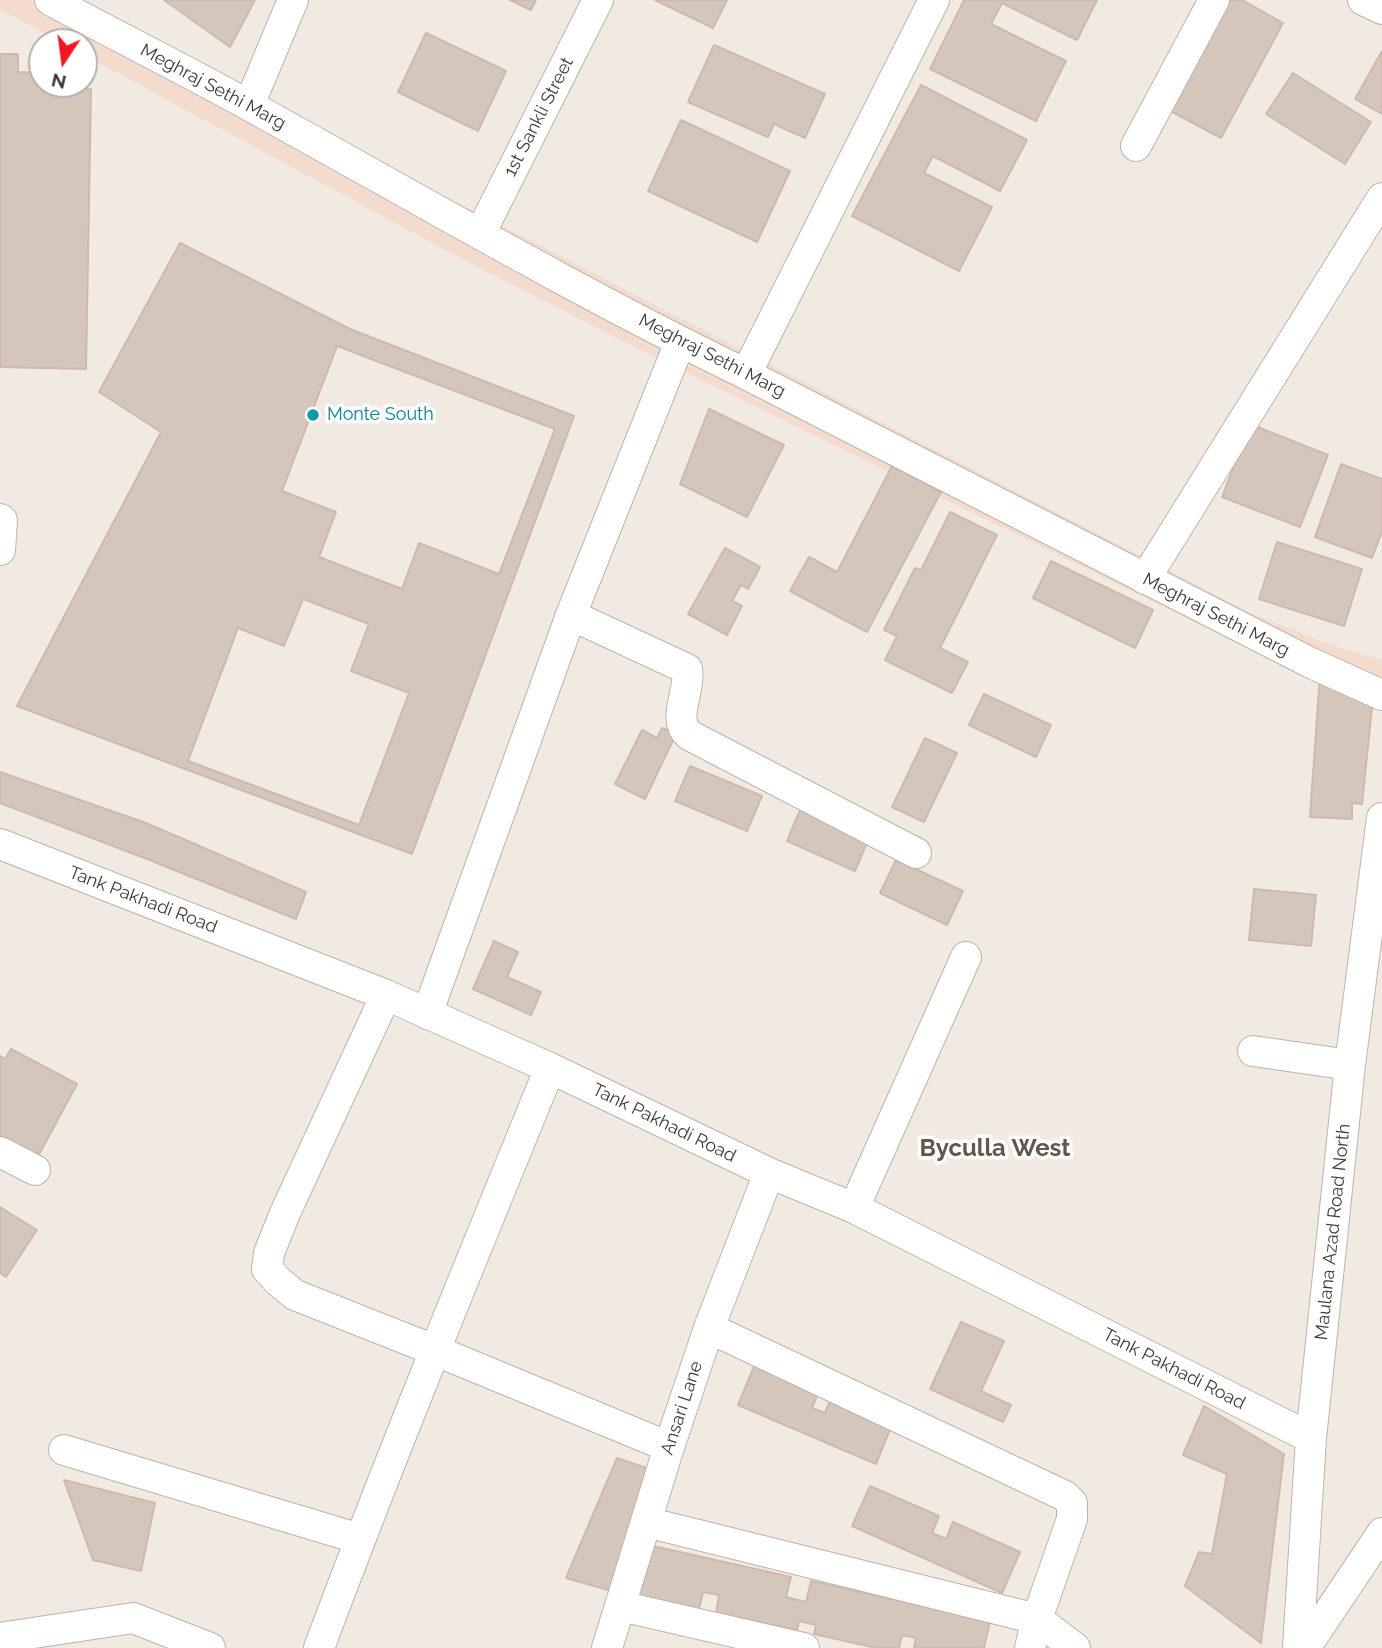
<!DOCTYPE html>
<html>
<head>
<meta charset="utf-8">
<style>
	body { margin:0 }
	#map { position:relative; width:1382px; height:1648px; overflow:hidden; background:#f1eae3; font-family:Raleway,sans-serif }
	canvas { display:block }
	.north { position:absolute; left:28px; top:28px; width:70px; height:70px; box-sizing:border-box; background:#fff; border:2px solid #b3b0ad; border-radius:50%; rotate:193deg; font-size:19px; font-weight:700; line-height:28px; text-align:center; color:#423a33 }
	.north::after { content:''; display:block; margin:auto; width:24px; height:32px; background:#f41721; clip-path:polygon(50% 0,100% 100%,50% 72%,0 100%) }
</style>
</head>
<body>
<div id="map">
<canvas width="1382" height="1648"></canvas>
<div class="north">N</div>
</div>
<script>
const g = document.querySelector('canvas').getContext('2d');
g.lineJoin = 'round';
function fill(path, color) { g.fillStyle = color; g.fill(path, 'evenodd'); }
function strokePath(path, color, width, dash) { g.strokeStyle = color; g.lineWidth = width; g.lineCap = dash ? 'butt' : 'round'; g.setLineDash(dash || []); g.stroke(path); }
function write(font, color, halo, rows, align = 'center') {
  g.font = font + ' Raleway,sans-serif'; g.lineWidth = 7; g.setLineDash([]); g.textBaseline = 'middle'; g.strokeStyle = halo; g.fillStyle = color; for (const [text, x, y, turn = 0] of rows) {
    g.save(); g.translate(x, y); g.rotate((+turn || 0) * Math.PI / 180); g.textAlign = isNaN(turn) ? turn : align; if (halo) g.strokeText(text, 0, 0); g.fillText(text, 0, 0); g.restore();
  }
}
fill(new Path2D(`
	M 0,0 L 77,0 L 427,187 L 1249,612 L 1337,647 L 1382,660 L 1382,711 L 1284,666 L 649,354 L 460,258 L 84,55 L 84,42 L 60,42 L 0,9 Z`), '#f3dcce');
const building = new Path2D(`
	M 164,0 L 255,0 L 230,47 Z
	M 510,0 L 536,0 L 531,10 Z
	M 655,0 L 727,0 L 713,28 Z
	M 964,0 L 1097,0 L 1077,40 L 1002,3 L 991,24 L 1066,61 L 1036,121 L 930,69 Z
	M 1225,0 L 1242,0 L 1283,23 L 1221,138 L 1165,108 Z
	M 426,33 L 506,71 L 478,131 L 398,92 Z
	M 714,45 L 825,94 L 805,138 L 774,124 L 768,137 L 688,102 Z
	M 1382,51 L 1382,114 L 1355,99 Z
	M 0,54 L 18,54 L 18,72 L 42,73 L 42,84 L 44,84 L 44,88 L 91,89 L 86,369 L 0,367 Z
	M 1293,73 L 1371,122 L 1345,164 L 1266,114 Z
	M 921,85 L 1027,140 L 1000,191 L 933,156 L 924,173 L 992,207 L 959,271 L 852,216 Z
	M 681,120 L 790,171 L 757,242 L 648,191 Z
	M 180,243 L 350,329 L 574,416 L 412,854 L 17,706 L 161,432 L 99,392 Z
	M 337,346 L 555,429 L 499,574 L 419,543 L 402,589 L 319,557 L 336,512 L 282,491 Z
	M 709,409 L 784,445 L 747,517 L 680,484 Z
	M 1250,424 L 1328,455 L 1300,527 L 1222,497 Z
	M 1341,464 L 1382,479 L 1382,531 L 1372,558 L 1315,537 Z
	M 892,466 L 941,492 L 867,632 L 790,591 L 809,557 L 837,572 Z
	M 950,512 L 997,535 L 940,648 L 968,662 L 952,693 L 885,660 L 897,636 L 884,630 L 915,568 L 921,570 Z
	M 1277,542 L 1362,569 L 1344,626 L 1259,599 Z
	M 725,548 L 760,567 L 748,589 L 741,585 L 732,601 L 742,606 L 727,635 L 688,614 Z
	M 1051,561 L 1153,610 L 1135,648 L 1033,598 Z
	M 303,599 L 369,624 L 351,671 L 409,693 L 359,825 L 188,761 L 238,628 L 284,646 Z
	M 1320,675 L 1372,707 L 1362,804 L 1352,803 L 1352,819 L 1310,817 Z
	M 984,694 L 1051,725 L 1036,757 L 969,725 Z
	M 662,728 L 676,734 L 645,799 L 615,784 L 642,730 L 657,738 Z
	M 925,738 L 957,753 L 924,822 L 892,807 Z
	M 690,766 L 762,796 L 747,831 L 675,801 Z
	M 0,772 L 146,823 L 306,892 L 296,919 L 142,857 L 0,803 Z
	M 800,810 L 868,840 L 855,871 L 787,841 Z
	M 896,860 L 963,891 L 947,925 L 880,893 Z
	M 1254,889 L 1316,895 L 1311,946 L 1249,940 Z
	M 494,941 L 518,952 L 507,977 L 541,992 L 531,1015 L 473,989 Z
	M 11,1049 L 77,1084 L 36,1160 L 0,1141 L 0,1056 L 5,1059 Z
	M 0,1207 L 37,1230 L 6,1277 L 0,1273 Z
	M 961,1322 L 1004,1341 L 981,1391 L 1011,1405 L 1003,1422 L 930,1389 Z
	M 755,1364 L 819,1391 L 812,1408 L 825,1413 L 832,1396 L 893,1422 L 876,1464 L 738,1405 Z
	M 1204,1406 L 1284,1454 L 1261,1643 L 1185,1586 L 1199,1552 L 1212,1554 L 1227,1474 L 1183,1455 Z
	M 617,1458 L 649,1469 L 612,1591 L 566,1578 Z
	M 64,1480 L 155,1503 L 141,1571 L 93,1560 Z
	M 870,1486 L 939,1516 L 932,1533 L 946,1539 L 953,1522 L 1020,1552 L 1002,1593 L 852,1526 Z
	M 644,1544 L 791,1577 L 786,1597 L 806,1602 L 811,1581 L 990,1621 L 984,1648 L 914,1648 L 916,1638 L 902,1635 L 899,1648 L 876,1648 L 814,1634 L 816,1625 L 799,1621 L 797,1630 L 716,1613 L 719,1595 L 703,1592 L 699,1609 L 634,1595 Z`);
fill(building, '#d5c6bc');
strokePath(building, '#cdbaac', 2);
const minor = new Path2D(`
	M 50,0 C 117,36 185,70 252,107 C 415,197 577,292 746,374 L 1311,663 L 1382,695
	M 1363,0 L 1382,9
	M 249,105 L 293,0
	M 1136,146 L 1214,0
	M 480,234 L 598,0
	M 746,374 L 934,0
	M 0,519 L 2,520 L 0,550
	M 1145,579 L 1382,198
	M 571,615 L 687,669 C 691,691 671,719 689,735 L 916,853
	M 0,844 L 386,995 L 550,1068 L 769,1173 L 854,1208 L 1311,1438
	M 386,995 L 285,1213 L 269,1253 L 267,1269 L 279,1282 L 295,1295 L 434,1350 L 669,1447
	M 427,1014 L 571,615 L 680,342
	M 1253,1051 L 1350,1065
	M 0,1152 L 35,1170
	M 854,1208 L 966,957
	M 709,1328 L 1065,1496 L 1072,1503 L 1072,1519 L 1037,1619 L 1030,1648
	M 64,1450 L 360,1539
	M 646,1522 L 1037,1619 L 1075,1648
	M 620,1606 L 804,1648
	M 0,1638 L 133,1618 L 210,1648
	M 319,1648 C 392,1453 471,1261 550,1068
	M 607,1648 L 669,1447 L 709,1328 L 769,1173
	M 1298,1648 L 1311,1438 L 1350,1065 L 1382,818
	M 1305,1648 L 1382,1533`);
strokePath(minor, '#bfb3a9', 32);
strokePath(minor, '#fff', 30);
for (const [x, y, r, color] of [
	[313,415,7,"#0f9aa8"]
]) { const dot = new Path2D(); dot.arc(x, y, r, 0, 2 * Math.PI); g.fillStyle = color; g.fill(dot); strokePath(dot, '#fff', 2.5); }
write('18px', '#423a33', '#fff', [
	["Meghraj Sethi Marg",213,87,28],
	["1st Sankli Street",539,117,-63],
	["Meghraj Sethi Marg",712,356,27],
	["Meghraj Sethi Marg",1216,615,27],
	["Tank Pakhadi Road",143,900,21],
	["Tank Pakhadi Road",664,1123,26],
	["Maulana Azad Road North",1333,1232,-84],
	["Tank Pakhadi Road",1174,1369,27],
	["Ansari Lane",682,1408,-72]
]);
write('18px', '#0d838f', '#fff', [
	["Monte South",327,415]
], 'left');
write('bold 24px', '#65554b', '#fff', [
	["Byculla West",995,1149]
]);
</script>
</body>
</html>
